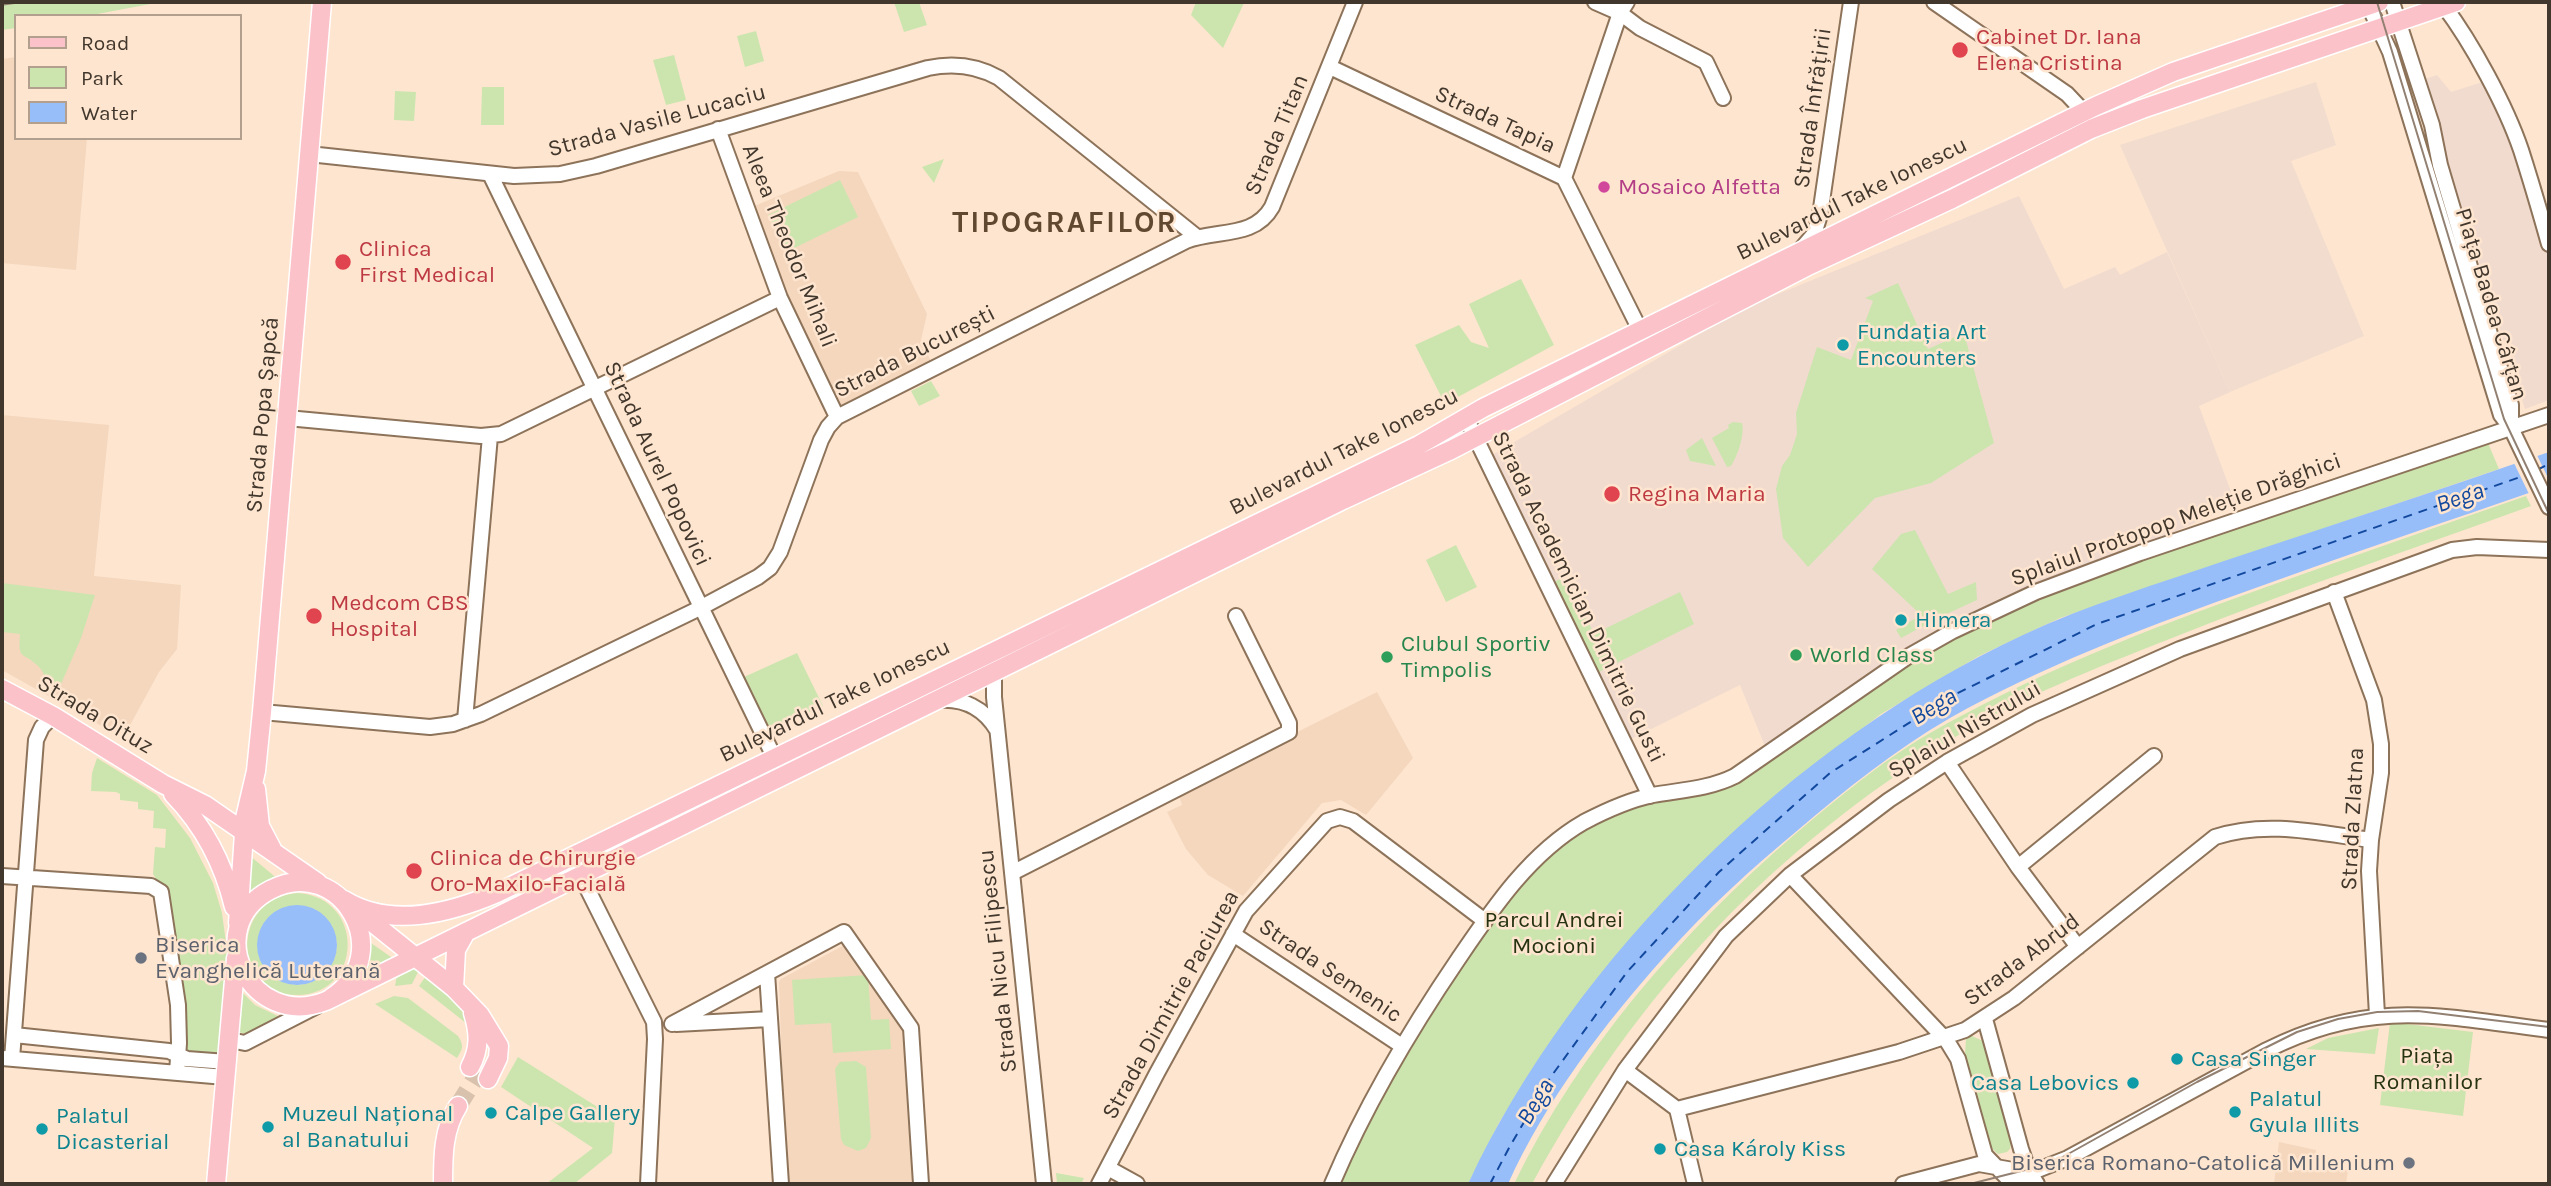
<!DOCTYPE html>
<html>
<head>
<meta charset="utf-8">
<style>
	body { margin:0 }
	#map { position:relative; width:2551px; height:1186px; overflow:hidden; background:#fee5cf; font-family:Karla,sans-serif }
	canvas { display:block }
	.frame { position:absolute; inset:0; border:4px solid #42372c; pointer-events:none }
	.legend { position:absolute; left:14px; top:14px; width:228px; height:126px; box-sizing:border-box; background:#fee5cf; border:2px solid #b39f8e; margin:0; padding:9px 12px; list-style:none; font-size:21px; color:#42372c }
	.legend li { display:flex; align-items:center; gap:14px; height:35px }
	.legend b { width:35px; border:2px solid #b39f8e }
</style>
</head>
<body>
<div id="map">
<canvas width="2551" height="1186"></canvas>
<div class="frame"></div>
<ul class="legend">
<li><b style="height:9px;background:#fcc2ca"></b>Road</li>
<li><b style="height:19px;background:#cce5ae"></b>Park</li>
<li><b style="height:19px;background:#98befa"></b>Water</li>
</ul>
</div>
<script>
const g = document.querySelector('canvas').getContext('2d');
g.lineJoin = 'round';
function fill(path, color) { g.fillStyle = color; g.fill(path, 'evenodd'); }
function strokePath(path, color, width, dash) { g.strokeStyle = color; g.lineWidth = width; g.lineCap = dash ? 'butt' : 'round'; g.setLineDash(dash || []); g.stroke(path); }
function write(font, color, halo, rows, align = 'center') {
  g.font = font + ' Karla,sans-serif'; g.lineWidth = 5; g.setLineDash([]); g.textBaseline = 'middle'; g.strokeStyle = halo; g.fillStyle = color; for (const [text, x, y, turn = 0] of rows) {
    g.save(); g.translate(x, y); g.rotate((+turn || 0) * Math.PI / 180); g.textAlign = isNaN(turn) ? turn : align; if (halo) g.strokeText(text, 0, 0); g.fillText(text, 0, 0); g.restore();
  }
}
fill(new Path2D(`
	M 2437,75 L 2451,92 L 2486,81 L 2518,151 L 2549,254 L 2549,400 L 2525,409 L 2422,80 Z
	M 2019,196 L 2064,289 L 2115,267 L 2120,275 L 2167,252 L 2230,392 L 2199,406 L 2236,505 L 2100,564 L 1767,751 L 1740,685 L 1631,739 L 1546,570 L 1492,455 L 1746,307 Z`), '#f1dbcf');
fill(new Path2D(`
	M 2316,82 L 2336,145 L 2291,161 L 2364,336 L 2230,392 L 2120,145 Z`), '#f1dcce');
fill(new Path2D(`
	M 16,57 L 16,138 L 87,138 L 76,270 L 2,263 L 2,59 Z
	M 839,171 L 858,172 L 927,314 L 921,340 L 934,368 L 837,417 L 747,209 Z
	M 2,415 L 109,425 L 94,576 L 181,585 L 177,649 L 159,672 L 123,738 L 2,670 Z
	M 1377,692 L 1413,758 L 1366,815 L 1341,800 L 1322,803 L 1243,896 L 1208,875 L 1186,849 L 1167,812 L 1182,805 L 1178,792 Z
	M 848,943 L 905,1027 L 917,1184 L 786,1184 L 779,982 L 781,979 Z
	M 2279,1142 L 2316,1150 L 2314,1165 L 2348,1170 L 2346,1184 L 2274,1184 Z`), '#f4d7bd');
fill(new Path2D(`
	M 2,2 L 161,2 L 87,16 L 16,16 L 16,28 L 2,30 Z
	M 894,2 L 919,2 L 927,25 L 904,32 Z
	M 1196,2 L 1244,3 L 1223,48 L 1191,15 Z
	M 756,31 L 764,61 L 745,67 L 737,36 Z
	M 674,55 L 686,100 L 666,105 L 653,60 Z
	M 482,87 L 504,87 L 504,125 L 481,125 Z
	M 395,91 L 416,92 L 414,121 L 394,120 Z
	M 944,159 L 934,183 L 922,167 Z
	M 840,180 L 858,217 L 786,252 L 768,215 Z
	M 1521,279 L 1554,345 L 1445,404 L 1415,345 L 1459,325 L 1471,342 L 1489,348 L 1469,304 Z
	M 1898,283 L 1928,349 L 1964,333 L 1994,443 L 1931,483 L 1875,498 L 1808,567 L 1783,538 L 1776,489 L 1782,466 L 1790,455 L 1797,434 L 1796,413 L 1817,347 L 1851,360 L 1873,301 L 1865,298 Z
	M 931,381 L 940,396 L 919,406 L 911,391 Z
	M 1733,422 L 1742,423 C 1745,434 1738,455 1731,466 L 1727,467 L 1712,438 L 1729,428 L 1728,425 Z
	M 2485,436 L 2499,469 L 2060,618 L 1979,656 L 1881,714 L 1765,804 L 1693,872 L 1657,910 L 1549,1045 L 1500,1121 L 1468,1184 L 1332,1184 L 1386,1074 L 1535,862 L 1611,809 L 1707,787 L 1855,692 L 1993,612 Z
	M 1702,438 L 1716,466 L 1690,461 L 1686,450 Z
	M 2526,496 L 2531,506 C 2409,550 2287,592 2167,640 C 2096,668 2022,697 1957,736 C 1771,849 1636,994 1532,1184 L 1514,1184 C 1580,1048 1681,933 1794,835 C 1839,797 1885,758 1937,729 C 2052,665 2169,621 2292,578 C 2370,550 2448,523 2526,496 Z
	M 1915,530 L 1948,594 L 1976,582 L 1977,600 L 1940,617 L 1937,612 L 1932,615 L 1935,620 L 1901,638 L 1896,630 L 1921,615 L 1872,569 L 1901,534 Z
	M 1456,545 L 1477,587 L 1446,602 L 1426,560 Z
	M 1566,576 L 1594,634 L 1680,592 L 1694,624 L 1597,673 L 1552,583 Z
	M 2,583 L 95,595 L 81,638 L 58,691 C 43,681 47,674 37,665 C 22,651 18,661 20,634 L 2,632 Z
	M 797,653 L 823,706 L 771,730 L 744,677 Z
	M 97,758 L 157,795 L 190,838 L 213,883 L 222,913 L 227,950 L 218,1055 L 183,1053 L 163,890 L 153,874 L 155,847 L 165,848 L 166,829 L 153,828 L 154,811 L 138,809 L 138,802 L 120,800 L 120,794 L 116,792 L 91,791 L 92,773 Z
	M 249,855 L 279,880 L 255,890 L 248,898 Z
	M 298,893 C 366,898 363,995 297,995 C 232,995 229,898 298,893 ZM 302,906 C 330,911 347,942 330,967 C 324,977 315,982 304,984 C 253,992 236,910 302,906 Z
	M 368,941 L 394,959 L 360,976 C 368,964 369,955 368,941 Z
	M 412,967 L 418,972 L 412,984 L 395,986 L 397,975 Z
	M 868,975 L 871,1020 L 889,1019 L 891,1049 L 833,1053 L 831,1023 L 795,1025 L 792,980 Z
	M 426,976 L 465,1011 L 471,1027 L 419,986 Z
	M 241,991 L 255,1005 L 284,1019 L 253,1036 L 239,1032 Z
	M 394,996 L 408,998 L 458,1036 C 464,1045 463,1049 457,1058 L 375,1004 Z
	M 2390,1022 L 2473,1032 L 2463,1116 L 2380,1105 Z
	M 2379,1028 L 2375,1054 L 2306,1049 L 2328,1038 Z
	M 1972,1036 L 1983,1041 L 1987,1049 L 2011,1143 L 2010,1149 L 2007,1152 L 1998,1154 L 1990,1147 L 1965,1053 L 1966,1039 Z
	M 518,1057 L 615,1118 L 612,1153 L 574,1184 L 546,1184 L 593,1148 L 501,1087 Z
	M 856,1061 L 866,1067 L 871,1138 L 866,1148 L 858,1151 L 844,1145 L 841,1139 L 835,1069 L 840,1062 Z
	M 1056,1173 L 1084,1178 L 1081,1184 L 1057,1184 Z`), '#cce5ae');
fill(new Path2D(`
	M 2549,452 L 2549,486 C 2445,522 2340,557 2236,595 C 2138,630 2041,667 1950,718 C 1895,750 1846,789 1798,830 C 1751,869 1707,909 1666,955 C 1605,1023 1546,1100 1508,1184 L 1468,1184 C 1574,957 1795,740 2023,635 C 2089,604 2158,584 2227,560 C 2335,524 2442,489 2549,452 Z
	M257 945a40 40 0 1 1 80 0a40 40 0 1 1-80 0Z`), '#98befa');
fill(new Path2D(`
	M 2536,453 L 2549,480 L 2549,489 L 2530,496 L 2513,461 Z`), '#fee5cf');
strokePath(new Path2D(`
	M 2537,470 L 2549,464
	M 1490,1184 L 1510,1146 L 1550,1078 L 1627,972 L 1719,872 L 1830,773 L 1950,697 L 2097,624 L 2526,475`), '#12499e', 2, [9, 7]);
strokePath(new Path2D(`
	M 458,1106 L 479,1072`), '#d8c2ae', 18, [18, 9]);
const minor = new Path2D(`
	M 1595,2 L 1620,13 L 1640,28 L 1706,62 L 1723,98
	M 1934,2 L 2067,94 L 2084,112 L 2088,122
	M 2367,2 L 2390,52 L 2501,415 L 2511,428 L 2549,507
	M 2392,2 L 2432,125 L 2440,165 L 2511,405 L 2511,428
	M 2444,6 C 2472,43 2506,106 2521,150 C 2531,181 2540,212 2549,244
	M 1330,67 L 1564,178 L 1640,330
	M 718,129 L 780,298 L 837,417
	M 309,154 L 514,176 L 560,174 L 596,166 L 928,68 C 952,63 976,65 999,78 L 1197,237
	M 490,174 C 588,371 681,570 779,767
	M 1564,178 L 1620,13 L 1627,2
	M 1802,248 L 1814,234 L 1820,215 L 1851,2
	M 287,418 L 481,436 L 501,434 L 780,298
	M 1466,418 L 1650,796
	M 2334,592 L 2374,700 L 2381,744 L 2381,773 L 2371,840 L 2369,871 L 2377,1015
	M 994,664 L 994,697 L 1044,1184
	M 938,700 C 963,698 984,708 997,730
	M 262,712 L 430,727 L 453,724 L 481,714 L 700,608 L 758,577 L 770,568 L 780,552 L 821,440 L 828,427 L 837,417 L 1186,241 C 1216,229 1254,239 1272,207 L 1355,2
	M 465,720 L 490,436
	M 1947,762 L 2018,867 L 2078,947
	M 2018,867 L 2154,756
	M 1012,873 L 1289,732 L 1289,723 L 1236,616
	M 580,874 L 654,1022 L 655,1039 L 648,1184
	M 1790,875 L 1947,1041 L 1958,1059 L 1985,1155 L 2013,1184
	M 2,876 L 151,886 L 161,892 L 178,1005 L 179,1043 L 177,1073
	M 1233,934 L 1402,1046
	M 767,973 L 781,1184
	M 1985,1019 L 2021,1149 L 2028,1169 L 2037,1184
	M 672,1024 L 844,932 L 911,1028 L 921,1184
	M 676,1024 L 770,1019
	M 229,1034 L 235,1041 L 245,1043 L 317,1006
	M 14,1035 L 169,1051 L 187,1059 L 227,1062
	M 2,1058 L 225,1077
	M 12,1059 L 36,740 L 42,727 L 53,716
	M 1625,1070 L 1677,1109 L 1695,1184
	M 1677,1109 L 1899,1052 L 1965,1030 L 2014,998 L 2215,837 C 2266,820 2319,833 2371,840
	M 1108,1168 L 1137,1184
	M 1099,1184 L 1157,1073 L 1246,911 L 1327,821 L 1340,817 L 1353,821 L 1485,921
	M 1332,1184 C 1366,1104 1410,1030 1459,958 C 1493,908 1530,853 1584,822 C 1605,811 1629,800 1653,795 C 1681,790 1709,789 1735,776 L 1907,657 L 1953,631 L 2036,592 L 2140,553 L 2549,415
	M 1554,1184 L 1625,1070 L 1726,936 L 1790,875 L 1889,800 L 1947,762 L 2032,715 L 2180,649 L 2452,550 L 2477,547 L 2549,550
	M 1903,1184 L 1979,1164 L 2030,1173
	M 2014,1184 L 2030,1173 L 2068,1158 L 2267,1050 C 2370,998 2441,1016 2549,1030`);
const major = new Path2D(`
	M 2,689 L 53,716 L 163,784 L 205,805 L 318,883
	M 256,789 L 260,826 L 272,849
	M 173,794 C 203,825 224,865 234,907
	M 344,900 C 391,929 450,913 497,893 L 1419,445 L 1483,408 L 2096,106 L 2173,72 L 2379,2
	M 358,911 L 454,988 L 480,1015 L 499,1046 L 498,1058 L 488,1079
	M 238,923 L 245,818 L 256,771 L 262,712 L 322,2
	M 454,988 L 456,950 L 466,932
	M 331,998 C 399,954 340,853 270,890 C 200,927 250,1031 326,1001 L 1343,500 L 1451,450 L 1810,265 L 1952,199 L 2091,129 L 2142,109 L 2456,2
	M 470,1067 C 480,1049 479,1032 473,1013
	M 216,1184 L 236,958
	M 443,1184 C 443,1157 443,1129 458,1106`);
strokePath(minor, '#8d735a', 18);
strokePath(major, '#fff', 21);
strokePath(minor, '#fff', 14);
strokePath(major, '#fcc2ca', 18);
strokePath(new Path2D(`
	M 2377,2 L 2504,419 L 2549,514
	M 1970,1184 L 2033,1168 L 2061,1158 L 2197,1082 L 2297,1032 L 2338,1019 L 2377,1012 L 2418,1011 L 2549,1027`), '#928172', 2);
strokePath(new Path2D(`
	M 2,4 L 16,2`), '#928172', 3.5, [14, 7]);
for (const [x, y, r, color] of [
	[1960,50,9,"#e0444e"],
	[1604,187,7,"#d1479c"],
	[343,262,9,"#e0444e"],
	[1843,345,7,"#0f9aa8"],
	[1612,494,9,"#e0444e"],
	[314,616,9,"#e0444e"],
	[1901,620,7,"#0f9aa8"],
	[1796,655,7,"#2e9e5b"],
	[1387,657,7,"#2e9e5b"],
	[414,871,9,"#e0444e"],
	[141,958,7,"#6b7280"],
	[2177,1059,7,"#0f9aa8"],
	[2133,1083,7,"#0f9aa8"],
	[2235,1112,7,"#0f9aa8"],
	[491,1113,7,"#0f9aa8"],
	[268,1127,7,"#0f9aa8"],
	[42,1129,7,"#0f9aa8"],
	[1660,1149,7,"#0f9aa8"],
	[2409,1163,7,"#6b7280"]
]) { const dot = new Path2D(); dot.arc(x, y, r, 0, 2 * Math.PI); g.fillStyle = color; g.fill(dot); strokePath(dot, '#fee5cf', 2.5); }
write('23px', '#be3a42', '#fee5cf', [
	["Cabinet Dr. Iana",1976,37],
	["Elena Cristina",1976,63],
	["Clinica",359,249],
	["First Medical",359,275],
	["Regina Maria",1628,494],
	["Medcom CBS",330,603],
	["Hospital",330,629],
	["Clinica de Chirurgie",430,858],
	["Oro-Maxilo-Facială",430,884]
], 'left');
write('23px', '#42372c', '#fee5cf', [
	["Strada Înfrățirii",1813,108,-82],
	["Strada Tapia",1495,120,25],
	["Strada Vasile Lucaciu",657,121,-15],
	["Strada Titan",1277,135,-67],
	["Bulevardul Take Ionescu",1852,199,-26],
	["Aleea Theodor Mihali",789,246,68],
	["Piața Badea Cârțan",2491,304,73],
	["Strada București",915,352,-27],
	["Strada Popa Șapcă",263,415,-85],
	["Bulevardul Take Ionescu",1344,452,-27],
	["Strada Aurel Popovici",657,464,65],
	["Splaiul Protopop Meleție Drăghici",2176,520,-20],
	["Strada Academician Dimitrie Gusti",1578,597,64],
	["Bulevardul Take Ionescu",835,701,-26],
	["Strada Oituz",95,715,31],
	["Splaiul Nistrului",1965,730,-30],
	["Strada Zlatna",2353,819,-87],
	["Strada Abrud",2022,960,-37],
	["Strada Nicu Filipescu",998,961,-96],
	["Strada Semenic",1330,971,34],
	["Strada Dimitrie Paciurea",1171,1005,-61]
]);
write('23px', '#b23c85', '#fee5cf', [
	["Mosaico Alfetta",1618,187]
], 'left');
write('23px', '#0d838f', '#fee5cf', [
	["Fundația Art",1857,332],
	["Encounters",1857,358],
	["Himera",1915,620],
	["Casa Singer",2191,1059],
	["Casa Lebovics",2119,1083,"right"],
	["Palatul",2249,1099],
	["Gyula Illits",2249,1125],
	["Calpe Gallery",505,1113],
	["Muzeul Național",282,1114],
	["al Banatului",282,1140],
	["Palatul",56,1116],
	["Dicasterial",56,1142],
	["Casa Károly Kiss",1674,1149]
], 'left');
write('23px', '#27864d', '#fee5cf', [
	["Clubul Sportiv",1401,644],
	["Timpolis",1401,670],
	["World Class",1810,655]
], 'left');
write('23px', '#253310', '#fee5cf', [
	["Parcul Andrei",1554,920],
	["Mocioni",1554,946],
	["Piața",2427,1056],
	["Romanilor",2427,1082]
]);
write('23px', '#5b616d', '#fee5cf', [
	["Biserica",155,945],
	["Evanghelică Luterană",155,971],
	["Biserica Romano-Catolică Millenium",2395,1163,"right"]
], 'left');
write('italic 24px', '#12499e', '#fee5cf', [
	["Bega",2460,498,-19],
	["Bega",1934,707,-31],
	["Bega",1536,1102,-59]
]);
g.letterSpacing = '2px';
write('bold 30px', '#604830', '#fee5cf', [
	["TIPOGRAFILOR",1065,223]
]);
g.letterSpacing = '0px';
</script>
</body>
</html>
